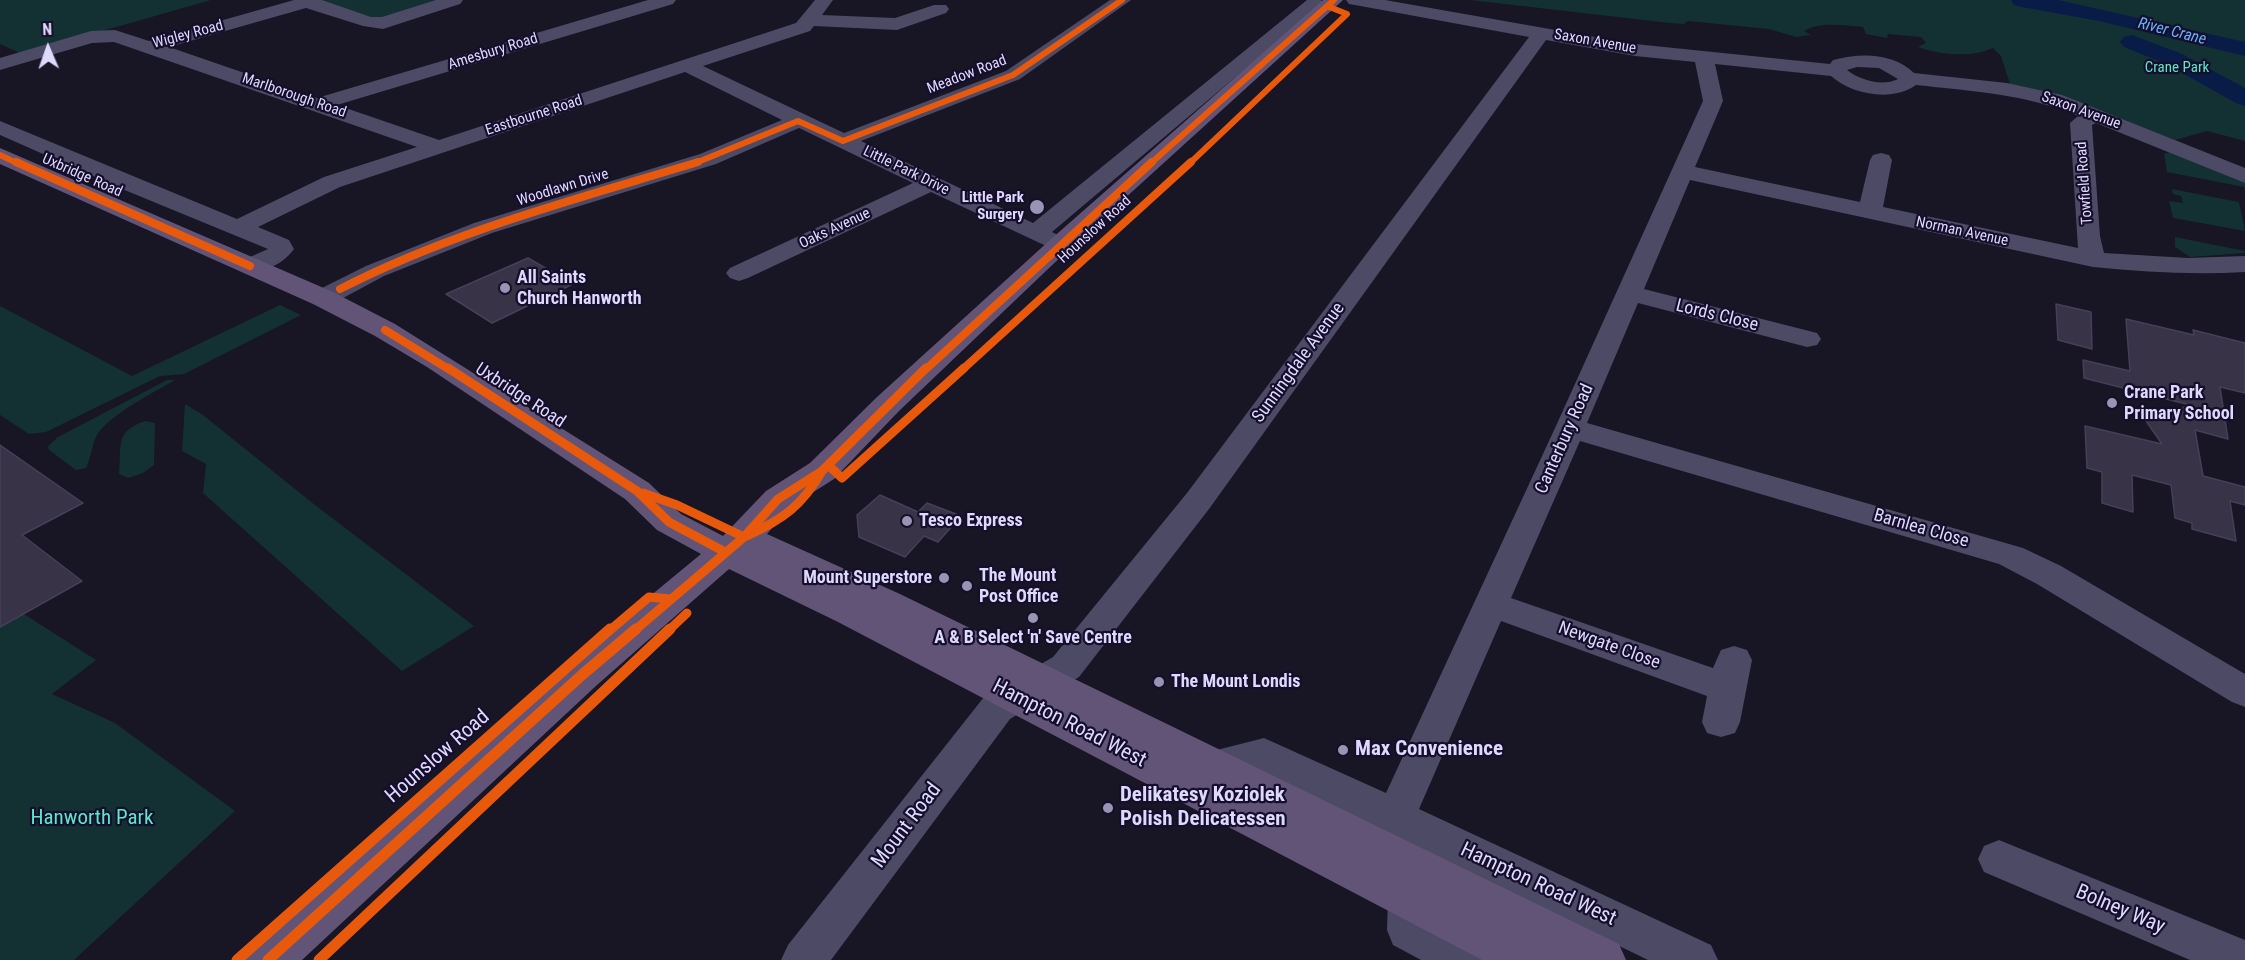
<!DOCTYPE html>
<html>
<head>
<meta charset="utf-8">
<style>
	body { margin:0 }
	#map { position:relative; width:2245px; height:960px; overflow:hidden; background:#181525; font-family:"Roboto Condensed",sans-serif }
	canvas { display:block }
	.north { position:absolute; left:18px; top:18px; width:60px; height:60px; -webkit-text-stroke:4px #150f2b; paint-order:stroke; rotate:358deg; font-size:16px; font-weight:700; line-height:24px; text-align:center; color:#dfd9ff }
	.north::after { content:''; display:block; margin:auto; width:21px; height:27px; background:#dfd9ff; clip-path:polygon(50% 0,100% 100%,50% 72%,0 100%) }
</style>
</head>
<body>
<div id="map">
<canvas width="2245" height="960"></canvas>
<div class="north">N</div>
</div>
<script>
const g = document.querySelector('canvas').getContext('2d');
g.lineJoin = 'round';
function fill(path, color) { g.fillStyle = color; g.fill(path, 'evenodd'); }
function strokePath(path, color, width, dash) { g.strokeStyle = color; g.lineWidth = width; g.lineCap = dash ? 'butt' : 'round'; g.setLineDash(dash || []); g.stroke(path); }
function write(font, color, halo, rows, align = 'center') {
  g.font = font + ' "Roboto Condensed",sans-serif'; g.lineWidth = 4.5; g.setLineDash([]); g.textBaseline = 'middle'; g.strokeStyle = halo; g.fillStyle = color; for (const [text, x, y, turn = 0] of rows) {
    g.save(); g.translate(x, y); g.rotate((+turn || 0) * Math.PI / 180); g.textAlign = isNaN(turn) ? turn : align; if (halo) g.strokeText(text, 0, 0); g.fillText(text, 0, 0); g.restore();
  }
}
fill(new Path2D(`
	M 0,0 L 211,0 L 22,54 L 0,44 Z
	M 323,0 L 442,0 L 413,11 L 373,19 L 321,2 Z
	M 1470,0 L 2245,0 L 2245,141 L 2207,131 L 2175,140 L 2054,94 L 2010,84 L 2001,56 L 1993,48 C 1972,58 1940,55 1918,47 L 1926,43 L 1921,37 L 1888,34 L 1887,38 L 1866,34 L 1863,27 C 1844,26 1822,21 1804,31 L 1811,35 L 1796,37 L 1769,29 L 1688,21 L 1684,24 L 1670,23 Z
	M 2171,152 L 2245,183 L 2245,192 L 2244,187 L 2167,172 L 2164,154 Z
	M 2172,189 L 2239,202 L 2245,231 L 2173,218 L 2169,201 L 2183,203 L 2181,196 L 2173,194 Z
	M 2175,237 L 2245,251 L 2245,253 L 2190,257 L 2175,247 Z
	M 280,305 L 301,315 L 184,374 L 160,376 L 46,432 L 29,434 L 0,415 L 0,306 L 132,376 Z
	M 167,380 L 175,380 C 155,392 106,416 96,437 C 92,445 91,458 86,468 L 76,470 L 49,450 L 48,446 L 58,437 Z
	M 185,404 L 203,415 L 315,505 L 474,626 L 402,671 L 203,493 L 206,464 L 182,451 Z
	M 145,421 L 155,423 L 154,465 L 143,473 L 128,478 L 119,474 C 122,445 114,432 145,421 Z
	M 24,614 L 96,660 L 52,694 L 115,723 L 235,811 L 74,960 L 0,960 L 0,627 Z`), '#133033');
fill(new Path2D(`
	M 2011,0 L 2058,0 L 2245,42 L 2245,56 L 2099,21 L 2022,7 L 2014,5 Z
	M 2132,35 L 2182,54 L 2245,88 L 2245,106 L 2236,103 L 2166,64 L 2124,47 L 2120,42 L 2124,37 Z`), '#091c48');
const building = new Path2D(`
	M 528,258 L 573,284 L 492,323 L 446,294 Z
	M 2056,304 L 2091,312 L 2092,349 L 2058,340 Z
	M 2126,319 L 2194,335 L 2193,330 L 2245,343 L 2245,393 L 2220,387 L 2228,439 L 2195,430 L 2203,476 L 2245,487 L 2245,505 L 2230,501 L 2236,541 L 2192,529 L 2192,523 L 2175,518 L 2171,485 L 2132,475 L 2133,512 L 2102,503 L 2102,472 L 2087,468 L 2085,426 L 2162,444 L 2146,421 L 2190,405 L 2084,378 L 2083,360 L 2130,371 Z
	M 0,445 L 83,503 L 22,535 L 82,581 L 0,627 Z
	M 880,495 L 918,512 L 927,503 L 961,516 L 938,542 L 924,536 L 905,557 L 859,537 L 857,515 Z`);
fill(building, '#383346');
strokePath(building, '#454058', 1.5);
fill(new Path2D(`
	M 294,0 L 322,0 L 371,17 L 382,17 L 436,0 L 463,0 L 460,4 L 383,29 L 363,26 L 306,8 L 169,47 L 317,98 L 648,0 L 676,0 L 673,4 L 337,105 L 439,140 L 796,23 L 815,0 L 833,0 L 822,15 L 895,18 L 934,5 L 946,5 L 949,9 L 946,13 L 897,30 L 814,26 L 810,31 L 703,66 L 844,133 L 1006,71 L 1110,0 L 1131,0 L 1020,79 L 861,141 L 1033,223 L 1307,0 L 1321,0 L 1323,3 L 1052,232 L 1068,240 L 1071,245 L 1068,250 L 1059,252 L 931,192 L 748,278 L 739,281 L 730,278 L 726,273 L 730,268 L 913,183 L 799,128 L 716,164 L 492,233 L 384,276 L 332,304 L 323,306 L 314,304 L 310,298 L 314,292 L 366,266 L 474,223 L 700,154 L 782,120 L 685,72 L 340,187 L 258,227 L 289,240 L 294,249 C 284,264 259,276 241,271 L 237,266 L 241,261 L 268,249 L 127,191 L 0,135 L 0,121 L 237,219 L 324,177 L 417,147 L 114,42 L 92,43 L 0,70 L 0,58 L 91,31 L 115,30 L 149,41 Z
	M 1346,0 L 1385,0 L 1635,44 L 1830,64 L 1833,60 C 1860,53 1892,52 1914,73 L 2007,83 L 2062,95 L 2245,168 L 2245,183 L 2096,123 L 2092,125 L 2100,236 L 2104,253 L 2188,258 L 2245,256 L 2245,272 C 2194,275 2144,272 2093,267 L 1690,180 L 1644,289 L 1817,333 L 1821,339 L 1817,345 L 1807,347 L 1638,303 L 1587,423 L 2023,548 L 2061,566 L 2245,674 L 2245,707 L 2232,702 L 2037,584 L 1999,564 L 1580,441 L 1511,598 L 1713,668 L 1721,650 L 1734,646 L 1747,650 L 1752,660 L 1740,722 L 1735,733 L 1721,737 L 1707,733 L 1702,722 L 1707,696 L 1501,621 L 1419,809 L 1711,945 L 1718,960 L 1648,960 L 1261,771 L 1215,782 L 1201,778 L 1195,766 L 1201,754 L 1264,738 L 1386,793 L 1555,428 L 1703,101 L 1695,62 L 1635,56 L 1546,40 L 1209,509 L 1079,677 L 1010,719 L 831,960 L 781,960 L 788,945 L 984,697 L 1053,657 L 1187,493 L 1529,37 L 1355,5 L 1349,4 ZM 1715,64 L 1831,76 C 1852,95 1893,102 1916,85 C 1971,91 2026,94 2078,116 L 2070,123 L 2078,248 L 1883,207 L 1892,160 L 1889,155 L 1881,153 L 1873,155 L 1870,160 L 1860,202 L 1695,167 L 1723,101 ZM 1857,67 L 1879,68 L 1898,79 C 1882,87 1860,80 1847,70 Z
	M 1999,840 L 2245,940 L 2245,960 L 2190,960 L 1984,872 L 1978,859 L 1984,846 Z
	M 1420,861 L 1435,866 L 1442,880 L 1432,900 L 1431,919 L 1481,945 L 1488,960 L 1421,960 L 1393,945 L 1387,930 L 1388,899 L 1405,866 Z`), '#4c4a65');
fill(new Path2D(`
	M 1323,0 L 1343,0 L 1068,250 L 899,411 L 834,479 L 790,507 L 767,534 L 900,594 L 1619,944 L 1626,960 L 1482,960 L 838,622 L 729,569 L 597,685 L 302,960 L 244,960 L 251,944 L 569,663 L 701,554 L 657,530 L 625,499 L 427,367 L 375,336 L 313,304 L 0,164 L 0,148 L 333,292 L 395,324 L 649,483 L 681,514 L 723,536 L 766,491 L 810,463 L 877,397 L 1050,240 Z`), '#615476');
strokePath(new Path2D(`
	M 0,155 L 19,164
	M 693,164 L 798,121 L 843,141 L 1013,75 L 1122,0
	M 1150,164 L 1334,0
	M 1189,164 L 1347,14 L 1327,6`), '#e8590c', 6);
strokePath(new Path2D(`
	M 16,162 L 250,266
	M 340,289 C 453,231 577,199 698,162
	M 385,330 L 450,370
	M 925,370 L 1152,162
	M 962,370 L 1191,162`), '#e8590c', 8);
strokePath(new Path2D(`
	M 448,368 L 637,491 L 669,522 L 725,552
	M 828,465 L 842,478 L 964,368
	M 643,493 L 677,505 L 744,537
	M 747,536 C 783,519 802,506 822,471
	M 609,631 L 649,597 L 670,599
	M 634,631 L 744,537 L 778,499 L 822,471 L 926,368
	M 668,631 L 687,613`), '#e8590c', 9);
strokePath(new Path2D(`
	M 237,960 L 610,629
	M 268,960 L 583,674 L 636,629
	M 319,960 L 670,629`), '#e8590c', 11);
for (const [x, y, r, color] of [
	[1037,207,8,"#9994b3"],
	[505,288,6,"#9994b3"],
	[2112,403,6,"#9994b3"],
	[907,521,6,"#9994b3"],
	[944,578,6,"#9994b3"],
	[967,586,6,"#9994b3"],
	[1033,618,6,"#9994b3"],
	[1159,682,6,"#9994b3"],
	[1343,750,6,"#9994b3"],
	[1108,808,6,"#9994b3"]
]) { const dot = new Path2D(); dot.arc(x, y, r, 0, 2 * Math.PI); g.fillStyle = color; g.fill(dot); strokePath(dot, '#150f2b', 2); }
write('15px', '#dfd9ff', '#150f2b', [
	["Wigley Road",188,35,-15],
	["Saxon Avenue",1595,42,10],
	["Amesbury Road",493,52,-17],
	["Meadow Road",967,75,-21],
	["Marlborough Road",294,96,19],
	["Saxon Avenue",2081,111,20],
	["Eastbourne Road",534,116,-18],
	["Little Park Drive",906,171,26],
	["Uxbridge Road",82,176,24],
	["Towfield Road",2085,183,-94],
	["Woodlawn Drive",563,188,-17],
	["Oaks Avenue",835,229,-25],
	["Hounslow Road",1095,230,-42],
	["Norman Avenue",1962,232,12]
]);
write('15px', '#5ce7cc', '#150f2b', [
	["Crane Park",2177,68]
]);
write('bold 15px', '#dfd9ff', '#150f2b', [
	["Little Park",1024,198],
	["Surgery",1024,215]
], 'right');
write('italic 16px', '#67b1ff', '#150f2b', [
	["River Crane",2172,32,14]
]);
write('bold 18px', '#dfd9ff', '#150f2b', [
	["All Saints",517,278],
	["Church Hanworth",517,299],
	["Crane Park",2124,393],
	["Primary School",2124,414],
	["Tesco Express",919,521],
	["The Mount",979,576],
	["Post Office",979,597],
	["Mount Superstore",932,578,"right"],
	["A & B Select 'n' Save Centre",1033,638,"center"],
	["The Mount Londis",1171,682]
], 'left');
write('18px', '#dfd9ff', '#150f2b', [
	["Lords Close",1717,316,14],
	["Sunningdale Avenue",1299,363,-54],
	["Uxbridge Road",520,396,33],
	["Canterbury Road",1565,439,-66],
	["Barnlea Close",1921,529,16],
	["Newgate Close",1609,646,20]
]);
write('21px', '#dfd9ff', '#150f2b', [
	["Hampton Road West",1069,724,27],
	["Hounslow Road",438,757,-41],
	["Mount Road",907,826,-53],
	["Hampton Road West",1538,885,25],
	["Bolney Way",2120,910,23]
]);
write('bold 21px', '#dfd9ff', '#150f2b', [
	["Max Convenience",1355,750],
	["Delikatesy Koziolek",1120,796],
	["Polish Delicatessen",1120,820]
], 'left');
write('21px', '#5ce7cc', '#150f2b', [
	["Hanworth Park",92,819]
]);
</script>
</body>
</html>
